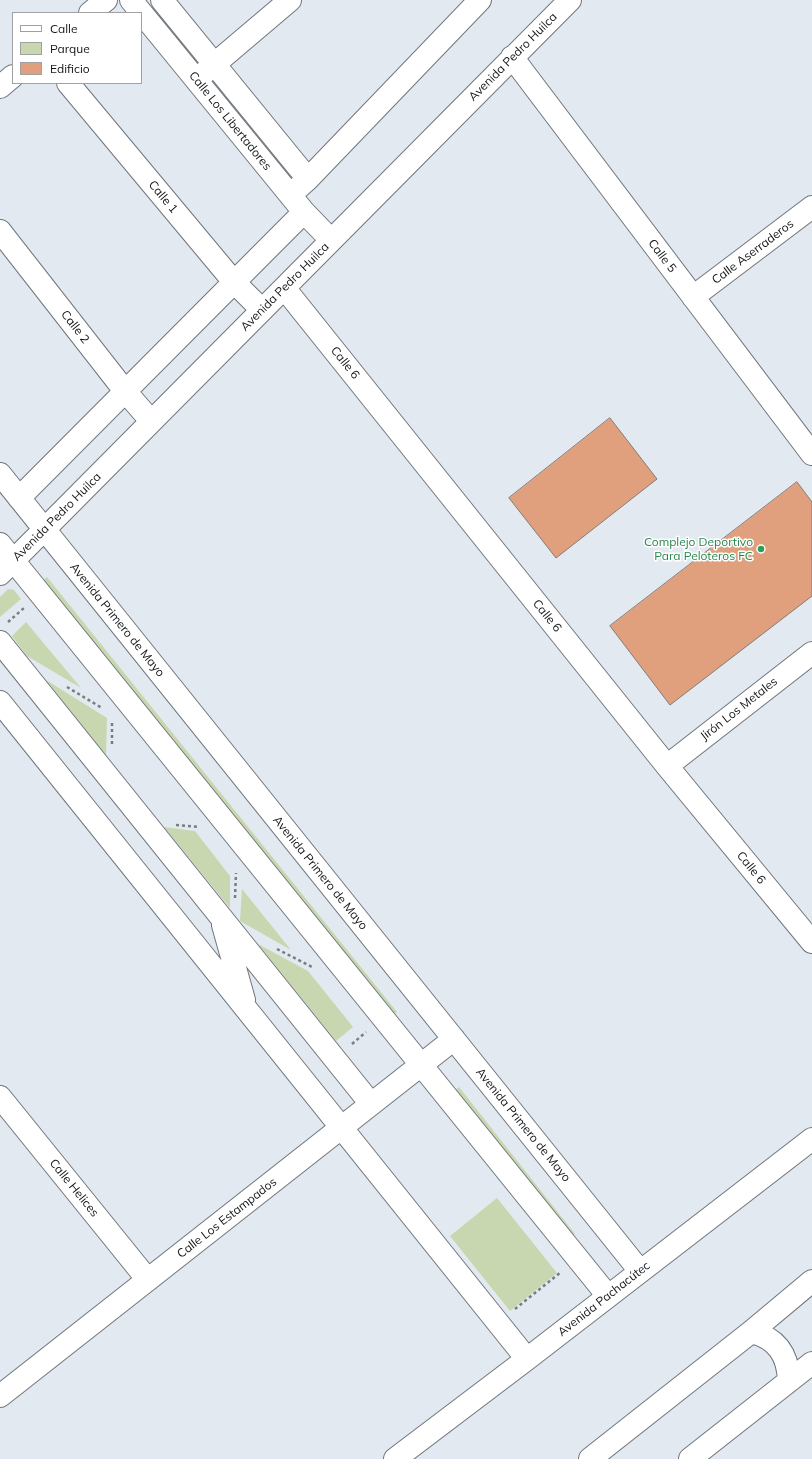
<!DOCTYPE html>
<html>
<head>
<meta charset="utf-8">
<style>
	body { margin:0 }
	#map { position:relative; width:812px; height:1459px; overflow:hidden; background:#e3e9f0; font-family:Mulish,sans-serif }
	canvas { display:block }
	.legend { position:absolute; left:12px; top:12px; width:130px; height:72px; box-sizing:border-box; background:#fff; border:1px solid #a0a1a2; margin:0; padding:5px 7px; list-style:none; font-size:12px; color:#121416 }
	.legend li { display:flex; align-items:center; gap:8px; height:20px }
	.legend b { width:20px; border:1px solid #a0a1a2 }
</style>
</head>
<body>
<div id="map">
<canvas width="812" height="1459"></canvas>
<ul class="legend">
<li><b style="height:5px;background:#fff"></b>Calle</li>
<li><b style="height:11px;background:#c8d7af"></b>Parque</li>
<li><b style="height:11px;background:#e1a07d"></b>Edificio</li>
</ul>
</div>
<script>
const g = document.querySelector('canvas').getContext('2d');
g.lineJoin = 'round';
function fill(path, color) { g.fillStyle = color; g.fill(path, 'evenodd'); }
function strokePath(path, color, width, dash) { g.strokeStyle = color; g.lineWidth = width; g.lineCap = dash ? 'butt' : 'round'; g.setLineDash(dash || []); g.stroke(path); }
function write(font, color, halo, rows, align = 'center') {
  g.font = font + ' Mulish,sans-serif'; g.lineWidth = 3; g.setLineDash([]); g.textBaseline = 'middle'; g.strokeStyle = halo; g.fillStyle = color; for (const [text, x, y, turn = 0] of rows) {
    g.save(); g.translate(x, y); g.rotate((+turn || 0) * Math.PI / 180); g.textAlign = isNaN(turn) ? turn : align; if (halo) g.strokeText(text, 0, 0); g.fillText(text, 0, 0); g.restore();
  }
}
fill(new Path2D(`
	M 47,577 L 397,1012 L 389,1019 L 39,584 Z
	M 8,589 L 14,590 L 21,599 L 0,617 L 0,597 Z
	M 26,622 L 81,688 L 27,656 L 12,636 Z
	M 46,680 L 107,718 L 106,756 Z
	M 164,827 L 195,831 L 230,876 L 230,908 Z
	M 242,889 L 291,950 L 240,921 Z
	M 258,944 L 308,971 L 353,1027 L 336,1041 Z
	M 459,1087 L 575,1234 L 566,1241 L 450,1094 Z
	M 497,1198 L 557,1273 L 510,1311 L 450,1236 Z`), '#c8d7af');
const building = new Path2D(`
	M 610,418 L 657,479 L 556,558 L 509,498 Z
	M 797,482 L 812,502 L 812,596 L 670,705 L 610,626 Z`);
fill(building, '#e1a07d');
strokePath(building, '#837b77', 1);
const minor = new Path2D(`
	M 131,0 L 304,212 L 331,240
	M 162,0 L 308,179
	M 90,13 L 106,0
	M 512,57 L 812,454
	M 204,73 L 290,0
	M 68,83 L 234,282 L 262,310
	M 0,87 L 13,76
	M 290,195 L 308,179 L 480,0
	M 0,231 L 125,391 L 151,421
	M 285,289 L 667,766 L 812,942
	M 693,297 L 812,207
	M 0,474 L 640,1271
	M 19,498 L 304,212
	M 0,544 L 608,1296
	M 0,574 L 570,0
	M 0,642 L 371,1104
	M 0,702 L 527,1359
	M 667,766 L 812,653
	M 223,925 L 244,1000
	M 0,1097 L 148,1280
	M 0,1396 L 454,1039
	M 395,1459 L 527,1359 L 812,1139`);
const primary = new Path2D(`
	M 751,1332 C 777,1338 788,1355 789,1381
	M 590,1459 L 751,1332 L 812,1281
	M 690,1459 L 812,1363`);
strokePath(minor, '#70767c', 24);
strokePath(primary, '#70767c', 24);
strokePath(new Path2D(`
	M 8,622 L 24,608
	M 67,687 L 102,708
	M 112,744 L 112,721
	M 176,825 L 199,827
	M 235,898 L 236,873
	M 277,949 L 312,967
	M 352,1044 L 366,1032
	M 515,1309 L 561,1272`), '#797d81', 2.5, [3, 3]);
strokePath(minor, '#fff', 22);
strokePath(primary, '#fff', 22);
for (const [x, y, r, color] of [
	[761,549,4,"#2e9e5b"]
]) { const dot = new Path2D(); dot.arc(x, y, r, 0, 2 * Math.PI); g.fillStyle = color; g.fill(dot); strokePath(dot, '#fff', 1.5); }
write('12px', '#121416', '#fff', [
	["Avenida Pedro Huilca",513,57,-45],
	["Calle Los Libertadores",230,121,51],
	["Calle 1",163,197,50],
	["Calle Aserraderos",753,252,-37],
	["Calle 5",662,256,53],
	["Avenida Pedro Huilca",285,287,-45],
	["Calle 2",75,327,52],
	["Calle 6",345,363,51],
	["Avenida Pedro Huilca",57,517,-45],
	["Calle 6",547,616,51],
	["Avenida Primero de Mayo",117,620,51],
	["Jirón Los Metales",739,709,-38],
	["Calle 6",751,868,51],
	["Avenida Primero de Mayo",320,873,51],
	["Avenida Primero de Mayo",523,1125,51],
	["Calle Helices",74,1188,51],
	["Calle Los Estampados",227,1218,-38],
	["Avenida Pachacútec",604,1299,-38]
]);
write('12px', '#27864d', '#fff', [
	["Complejo Deportivo",753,542],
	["Para Peloteros FC",753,556]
], 'right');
</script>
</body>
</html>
